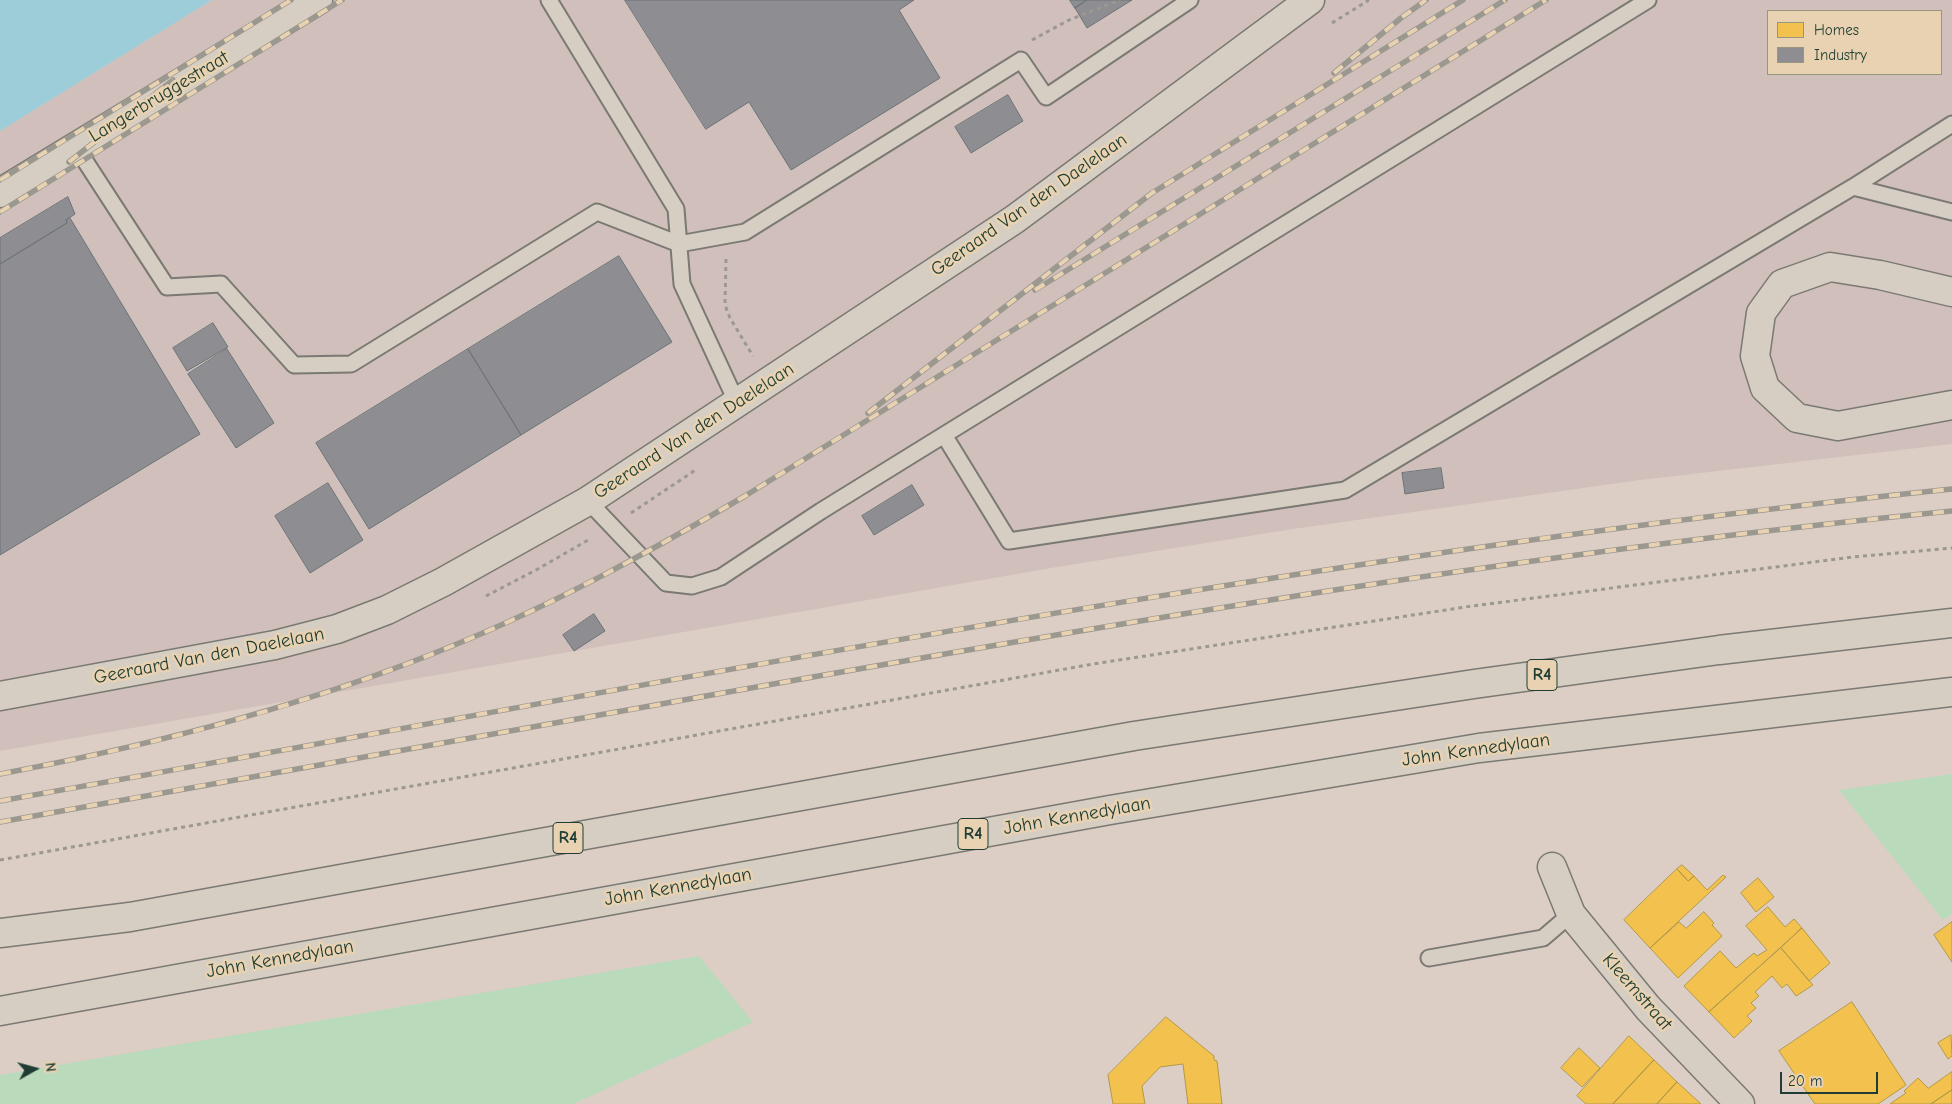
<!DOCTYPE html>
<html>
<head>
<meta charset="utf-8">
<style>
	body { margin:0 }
	#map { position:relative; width:1952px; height:1104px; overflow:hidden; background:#dccec5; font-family:"Comic Neue",sans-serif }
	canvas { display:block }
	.legend { position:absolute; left:1767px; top:10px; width:175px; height:65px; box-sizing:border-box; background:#e8d2b1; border:1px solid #98967f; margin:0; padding:6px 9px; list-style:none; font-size:15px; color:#1f3d34 }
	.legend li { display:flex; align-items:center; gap:10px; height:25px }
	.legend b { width:25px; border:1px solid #98967f }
	.north { position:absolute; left:10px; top:1044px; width:50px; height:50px; -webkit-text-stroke:4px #e8d2b1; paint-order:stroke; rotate:83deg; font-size:14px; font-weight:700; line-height:20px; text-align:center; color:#1f3d34 }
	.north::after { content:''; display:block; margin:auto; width:18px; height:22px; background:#1f3d34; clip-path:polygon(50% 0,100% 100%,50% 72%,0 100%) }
	.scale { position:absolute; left:1780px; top:1072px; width:98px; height:22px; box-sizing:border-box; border:2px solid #1f3d34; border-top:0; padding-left:6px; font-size:15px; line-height:18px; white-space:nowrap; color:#1f3d34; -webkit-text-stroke:4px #e8d2b1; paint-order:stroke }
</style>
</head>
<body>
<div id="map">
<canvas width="1952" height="1104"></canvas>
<ul class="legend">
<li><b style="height:14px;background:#f2c14e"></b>Homes</li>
<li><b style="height:14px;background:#8d8d92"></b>Industry</li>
</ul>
<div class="north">N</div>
<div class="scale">20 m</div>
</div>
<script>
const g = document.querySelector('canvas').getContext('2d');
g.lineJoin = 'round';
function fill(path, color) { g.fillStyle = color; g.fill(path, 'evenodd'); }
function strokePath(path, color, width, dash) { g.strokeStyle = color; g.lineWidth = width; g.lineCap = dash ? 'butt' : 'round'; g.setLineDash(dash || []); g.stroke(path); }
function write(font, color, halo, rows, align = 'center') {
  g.font = font + ' "Comic Neue",sans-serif'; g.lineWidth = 5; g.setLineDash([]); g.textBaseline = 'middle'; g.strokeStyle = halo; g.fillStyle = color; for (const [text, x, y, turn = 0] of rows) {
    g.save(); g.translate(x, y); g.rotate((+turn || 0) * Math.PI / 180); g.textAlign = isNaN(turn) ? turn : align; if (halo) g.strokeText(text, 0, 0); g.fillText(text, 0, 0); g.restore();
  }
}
fill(new Path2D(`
	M 212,0 L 1952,0 L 1952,444 L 1640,480 L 1293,529 L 1057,567 L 0,751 L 0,131 ZM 1768,11 L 1941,11 L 1941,74 L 1768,74 Z`), '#d0bfbb');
fill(new Path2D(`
	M 1952,774 L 1952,914 L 1943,920 L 1839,790 Z
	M 699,956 L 753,1022 L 573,1104 L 0,1104 L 0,1075 Z`), '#b9dabb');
fill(new Path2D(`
	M 0,0 L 212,0 L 0,131 Z`), '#9ccdd8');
const homes = new Path2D(`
	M 1682,865 L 1694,876 L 1688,881 L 1677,869 Z
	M 1677,869 L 1688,881 L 1694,876 L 1707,890 L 1723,875 L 1726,877 L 1650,948 L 1624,920 Z
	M 1758,878 L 1774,897 L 1756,912 L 1741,893 Z
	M 1768,907 L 1785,927 L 1794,919 L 1802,928 L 1709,1012 L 1684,986 L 1720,951 L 1736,968 L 1754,953 L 1757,956 L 1767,950 L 1746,926 Z
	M 1704,912 L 1714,923 L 1712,925 L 1722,936 L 1678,978 L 1650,948 L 1679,922 L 1686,928 Z
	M 1952,922 L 1952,962 L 1934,935 Z
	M 1802,928 L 1830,963 L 1809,981 L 1781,948 Z
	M 1781,948 L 1813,985 L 1796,996 L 1787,984 L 1782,988 L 1772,976 L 1755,992 L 1759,996 L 1751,1003 L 1756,1008 L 1747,1016 L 1752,1021 L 1734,1038 L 1709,1012 Z
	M 1852,1002 L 1906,1085 L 1878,1104 L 1815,1104 L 1779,1051 Z
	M 1166,1017 L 1214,1056 L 1214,1060 L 1217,1061 L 1222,1104 L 1188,1104 L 1183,1064 L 1160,1067 L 1142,1086 L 1145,1104 L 1113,1104 L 1108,1075 Z
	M 1951,1035 L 1952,1056 L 1948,1059 L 1938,1043 Z
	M 1629,1036 L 1654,1060 L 1613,1104 L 1586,1104 L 1577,1096 Z
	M 1579,1048 L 1600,1068 L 1582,1087 L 1561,1068 Z
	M 1654,1060 L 1677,1082 L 1657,1104 L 1613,1104 Z
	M 1952,1072 L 1952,1090 L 1931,1104 L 1890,1104 L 1906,1093 L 1904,1091 L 1918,1078 L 1928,1088 Z
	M 1677,1082 L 1701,1104 L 1657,1104 Z
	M 1952,1090 L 1952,1103 L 1950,1104 L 1931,1104 Z`);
fill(homes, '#f2c14e');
strokePath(homes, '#b39946', 1);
const industry = new Path2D(`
	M 625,0 L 914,0 L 899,10 L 940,78 L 791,170 L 749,102 L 706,129 Z
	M 1070,0 L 1087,0 L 1075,8 Z
	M 1087,0 L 1132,0 L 1087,28 L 1075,8 Z
	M 1008,95 L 1023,121 L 971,153 L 955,127 Z
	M 68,197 L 75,214 L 66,220 L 67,223 L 0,264 L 0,238 Z
	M 70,218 L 200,434 L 0,555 L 0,264 L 67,223 L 66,220 Z
	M 619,256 L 672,342 L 521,435 L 468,349 Z
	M 213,323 L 228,347 L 187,371 L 173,348 Z
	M 227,349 L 274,423 L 236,448 L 188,374 Z
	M 468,349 L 521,435 L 369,529 L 316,443 Z
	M 1441,468 L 1444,488 L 1405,494 L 1402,473 Z
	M 328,483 L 363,540 L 310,573 L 275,516 Z
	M 912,485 L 924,505 L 874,535 L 862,516 Z
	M 594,614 L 605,631 L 574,651 L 563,635 Z`);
fill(industry, '#8d8d92');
strokePath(industry, '#6c7576', 1);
const lane = new Path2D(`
	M 549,0 L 676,209 L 682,284 L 737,403
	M 76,147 L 167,287 L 221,284 L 294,365 L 351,364 L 597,212 L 679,244 L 745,232 L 1021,60 L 1046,97 L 1190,0
	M 1853,187 L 1952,212
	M 944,435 L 1009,541 L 1345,490 L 1853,187 L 1952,124
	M 588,501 L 666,583 L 692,586 L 721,577 L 821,511 L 1648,0
	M 1429,958 L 1543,938 L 1571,914`);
const street = new Path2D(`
	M 0,193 L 318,0
	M 1952,292 L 1880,275 L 1830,267 L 1782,284 L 1761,313 L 1755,356 L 1765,388 L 1797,418 L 1838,426 L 1952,405
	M 0,696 L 275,645 L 337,629 L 387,610 L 443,582 L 588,501 L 1015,219 L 1310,0
	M 1552,867 L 1571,914 L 1648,1008 L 1740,1104`);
const highway = new Path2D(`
	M 0,933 L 130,917 L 1134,736 L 1474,684 L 1719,650 L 1952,623
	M 0,1011 L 1110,810 L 1479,748 L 1952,692`);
strokePath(lane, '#7a7973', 19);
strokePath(street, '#7a7973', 31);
strokePath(highway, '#7a7973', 31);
strokePath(new Path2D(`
	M 1332,23 L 1369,0
	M 1032,40 L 1069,20 L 1120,0
	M 726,259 L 725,305 L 730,318 L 753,356
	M 631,513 L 697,469
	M 486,596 L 536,570 L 590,539
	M 0,860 L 1093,664 L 1472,606 L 1853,557 L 1952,548`), '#9b9890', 3, [4, 4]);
strokePath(lane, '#d7cec3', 15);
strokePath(street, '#d7cec3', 28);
strokePath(highway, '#d7cec3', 28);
const rail = new Path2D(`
	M 1334,73 L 1401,18 L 1426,0
	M 69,162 L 173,80
	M 0,180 L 291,0
	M 0,212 L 342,0
	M 1035,290 L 1505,0
	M 868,413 L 1152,193 L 1463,0
	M 0,774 C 154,745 306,706 452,646 C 553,605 649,552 745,496 L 1546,0
	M 0,801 C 649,686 1296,556 1952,489
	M 0,822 C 244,778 489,735 734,691 C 1138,619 1543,551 1952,511`);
strokePath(rail, '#9b9890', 5.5);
strokePath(rail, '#e8d2b1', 4, [11]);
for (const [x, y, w] of [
	[1542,675,30],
	[973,834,30],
	[568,838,30]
]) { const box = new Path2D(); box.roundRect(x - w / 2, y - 15.5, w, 31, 4); g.fillStyle = '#e8d2b1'; g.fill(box); strokePath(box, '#1f3d34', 1); }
write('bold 18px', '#1f3d34', null, [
	["R4",1542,675],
	["R4",973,834],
	["R4",568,838]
]);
write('19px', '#1f3d34', '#e8d2b1', [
	["Langerbruggestraat",159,97,-31],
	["Geeraard Van den Daelelaan",1029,205,-35],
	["Geeraard Van den Daelelaan",694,431,-33],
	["Geeraard Van den Daelelaan",209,656,-11],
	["John Kennedylaan",1476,750,-8],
	["John Kennedylaan",1077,816,-10],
	["John Kennedylaan",678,887,-10],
	["John Kennedylaan",280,959,-10],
	["Kleemstraat",1637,992,49]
]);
</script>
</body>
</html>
